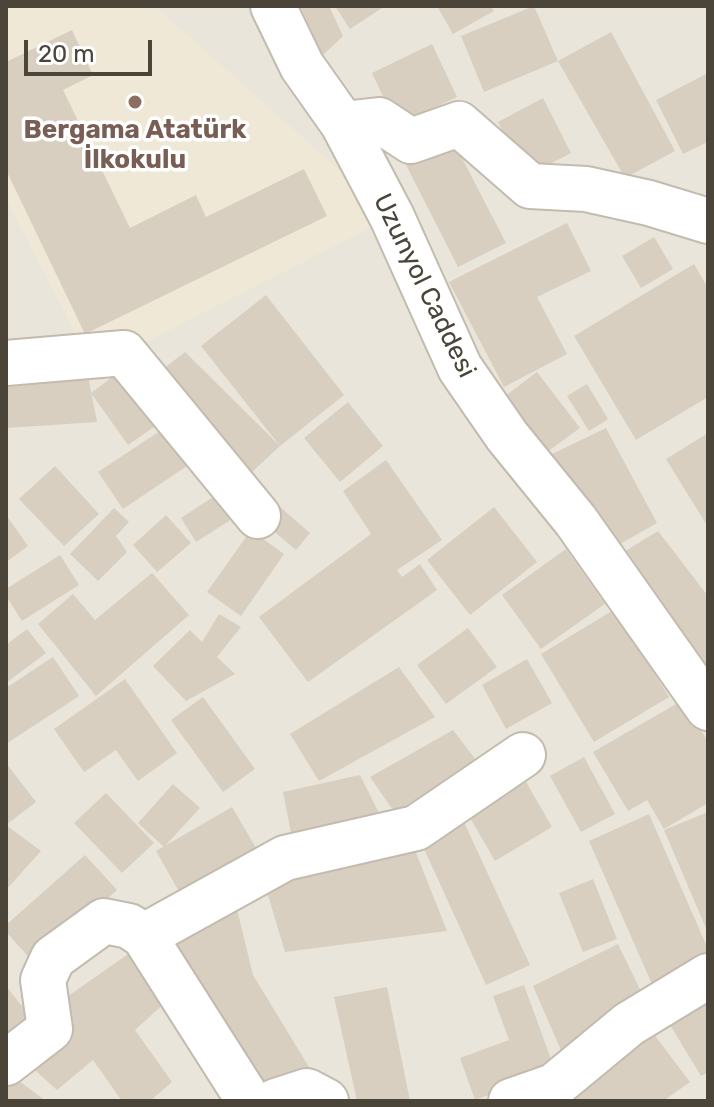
<!DOCTYPE html>
<html>
<head>
<meta charset="utf-8">
<style>
	body { margin:0 }
	#map { position:relative; width:714px; height:1107px; overflow:hidden; background:#f6f3ec; font-family:Rubik,sans-serif }
	canvas { display:block }
	.frame { position:absolute; inset:0; border:8px solid #4b4439; pointer-events:none }
	.scale { position:absolute; left:24px; top:40px; width:128px; height:36px; box-sizing:border-box; border:4px solid #4b4439; border-top:0; padding-left:10px; font-size:24px; line-height:28px; white-space:nowrap; color:#4b4439; -webkit-text-stroke:6px #fff; paint-order:stroke }
</style>
</head>
<body>
<div id="map">
<canvas width="714" height="1107"></canvas>
<div class="frame"></div>
<div class="scale">20 m</div>
</div>
<script>
const g = document.querySelector('canvas').getContext('2d');
g.lineJoin = 'round';
function fill(path, color) { g.fillStyle = color; g.fill(path, 'evenodd'); }
function strokePath(path, color, width, dash) { g.strokeStyle = color; g.lineWidth = width; g.lineCap = dash ? 'butt' : 'round'; g.setLineDash(dash || []); g.stroke(path); }
function write(font, color, halo, rows, align = 'center') {
  g.font = font + ' Rubik,sans-serif'; g.lineWidth = 7; g.setLineDash([]); g.textBaseline = 'middle'; g.strokeStyle = halo; g.fillStyle = color; for (const [text, x, y, turn = 0] of rows) {
    g.save(); g.translate(x, y); g.rotate((+turn || 0) * Math.PI / 180); g.textAlign = isNaN(turn) ? turn : align; if (halo) g.strokeText(text, 0, 0); g.fillText(text, 0, 0); g.restore();
  }
}
fill(new Path2D(`
	M 6,6 L 708,6 L 708,1101 L 6,1101 Z`), '#eae5da');
fill(new Path2D(`
	M 6,6 L 155,6 L 392,217 L 124,353 L 87,356 L 6,199 Z`), '#efe8d6');
fill(new Path2D(`
	M 300,6 L 329,6 L 343,36 L 323,55 Z
	M 335,6 L 385,6 L 350,29 Z
	M 437,6 L 491,6 L 494,11 L 453,34 Z
	M 534,6 L 558,61 L 484,92 L 461,36 Z
	M 72,30 L 93,75 L 63,90 L 130,228 L 196,195 L 206,217 L 304,169 L 327,216 L 85,334 L 6,170 L 6,62 Z
	M 611,32 L 675,151 L 625,178 L 558,61 Z
	M 432,44 L 457,97 L 397,126 L 372,73 Z
	M 708,73 L 708,142 L 683,154 L 656,100 Z
	M 543,98 L 571,153 L 525,177 L 498,122 Z
	M 449,133 L 506,243 L 458,267 L 402,157 Z
	M 567,223 L 591,271 L 537,297 L 567,354 L 504,387 L 449,282 Z
	M 654,237 L 673,269 L 641,288 L 622,256 Z
	M 694,264 L 708,288 L 708,397 L 636,440 L 574,336 Z
	M 266,295 L 344,395 L 280,446 L 201,346 Z
	M 185,352 L 280,446 L 239,484 L 149,380 Z
	M 86,366 L 97,422 L 6,428 L 6,377 Z
	M 119,372 L 161,422 L 128,445 L 91,393 Z
	M 537,372 L 580,428 L 547,452 L 504,397 Z
	M 587,384 L 608,419 L 589,431 L 567,396 Z
	M 348,402 L 383,446 L 340,482 L 304,438 Z
	M 606,428 L 657,523 L 613,548 L 548,456 Z
	M 163,429 L 187,466 L 123,509 L 98,472 Z
	M 708,433 L 708,527 L 666,459 Z
	M 386,460 L 442,540 L 397,570 L 402,577 L 420,564 L 437,590 L 308,682 L 259,617 L 371,534 L 343,491 Z
	M 55,466 L 99,514 L 64,546 L 19,499 Z
	M 216,495 L 232,519 L 196,542 L 181,518 Z
	M 279,506 L 310,533 L 296,550 L 264,523 Z
	M 494,507 L 537,562 L 470,615 L 427,560 Z
	M 114,508 L 129,522 L 116,536 L 127,552 L 98,581 L 70,554 Z
	M 6,515 L 28,546 L 6,562 Z
	M 166,515 L 191,543 L 157,572 L 133,545 Z
	M 251,530 L 284,554 L 241,616 L 207,592 Z
	M 658,531 L 708,596 L 708,678 L 619,555 Z
	M 566,549 L 605,604 L 541,649 L 502,595 Z
	M 60,555 L 79,585 L 22,621 L 6,596 L 6,589 Z
	M 152,573 L 189,615 L 96,696 L 38,624 L 73,594 L 95,620 Z
	M 615,609 L 669,697 L 594,742 L 541,654 Z
	M 219,614 L 241,627 L 217,657 L 235,674 L 186,701 L 153,666 L 190,630 L 202,642 Z
	M 468,628 L 497,667 L 446,704 L 417,665 Z
	M 27,629 L 46,653 L 6,683 L 6,645 Z
	M 53,657 L 79,696 L 6,744 L 6,688 Z
	M 527,659 L 552,703 L 506,729 L 482,685 Z
	M 399,667 L 435,717 L 319,781 L 290,734 Z
	M 125,679 L 177,753 L 138,781 L 116,750 L 84,772 L 54,729 Z
	M 203,697 L 255,769 L 223,792 L 171,720 Z
	M 683,700 L 708,742 L 708,803 L 664,829 L 647,800 L 628,811 L 593,752 Z
	M 453,730 L 476,760 L 397,816 L 370,777 Z
	M 584,757 L 615,814 L 581,832 L 550,776 Z
	M 6,763 L 36,802 L 6,825 L 41,851 L 6,890 Z
	M 360,775 L 382,819 L 293,843 L 283,792 Z
	M 526,782 L 552,827 L 495,861 L 469,816 Z
	M 173,784 L 200,808 L 164,847 L 138,823 Z
	M 106,793 L 154,843 L 122,873 L 74,823 Z
	M 232,807 L 262,858 L 185,902 L 156,851 Z
	M 708,812 L 708,933 L 664,830 Z
	M 649,814 L 708,949 L 708,967 L 655,991 L 589,841 Z
	M 463,820 L 530,965 L 486,985 L 420,840 Z
	M 411,840 L 447,931 L 285,952 L 264,882 Z
	M 85,855 L 117,890 L 35,964 L 6,932 L 6,925 Z
	M 593,879 L 617,939 L 583,952 L 559,893 Z
	M 232,889 L 253,975 L 312,1072 L 258,1095 L 156,940 Z
	M 618,944 L 646,1002 L 566,1062 L 533,986 Z
	M 134,950 L 168,1000 L 135,1030 L 172,1082 L 150,1101 L 122,1101 L 93,1060 L 57,1090 L 27,1063 L 61,1001 Z
	M 524,985 L 555,1070 L 475,1100 L 460,1058 L 509,1040 L 493,996 Z
	M 6,986 L 33,1020 L 6,1041 Z
	M 387,987 L 410,1101 L 357,1101 L 334,997 Z
	M 708,989 L 708,1072 L 701,1076 L 664,1015 Z
	M 650,1029 L 690,1082 L 663,1101 L 571,1101 L 565,1092 Z
	M 7,1072 L 46,1101 L 6,1101 Z`), '#d8cfc1');
const minor = new Path2D(`
	M 273,6 L 302,66 L 343,124 L 392,217 L 460,368 L 507,436 L 576,521 L 708,708
	M 343,124 L 379,120 L 411,141 L 459,124 L 530,186 L 586,189 L 649,203 L 708,221
	M 6,363 L 124,353 L 258,516
	M 144,936 L 285,858 L 416,828 L 523,755
	M 6,1063 L 50,1029 L 43,980 L 53,958 L 104,921 L 129,926 L 144,936 L 249,1101
	M 276,1101 L 307,1091 L 326,1101
	M 511,1101 L 554,1086 L 629,1024 L 708,976`);
strokePath(minor, '#c2bbae', 48);
strokePath(minor, '#fff', 44);
for (const [x, y, r, color] of [
	[135,102,8,"#8d6e63"]
]) { const dot = new Path2D(); dot.arc(x, y, r, 0, 2 * Math.PI); g.fillStyle = color; g.fill(dot); strokePath(dot, '#fff', 3); }
write('bold 26px', '#785e54', '#fff', [
	["Bergama Atatürk",135,130],
	["İlkokulu",135,160]
]);
write('26px', '#4b4439', '#fff', [
	["Uzunyol Caddesi",424,286,64]
]);
</script>
</body>
</html>
